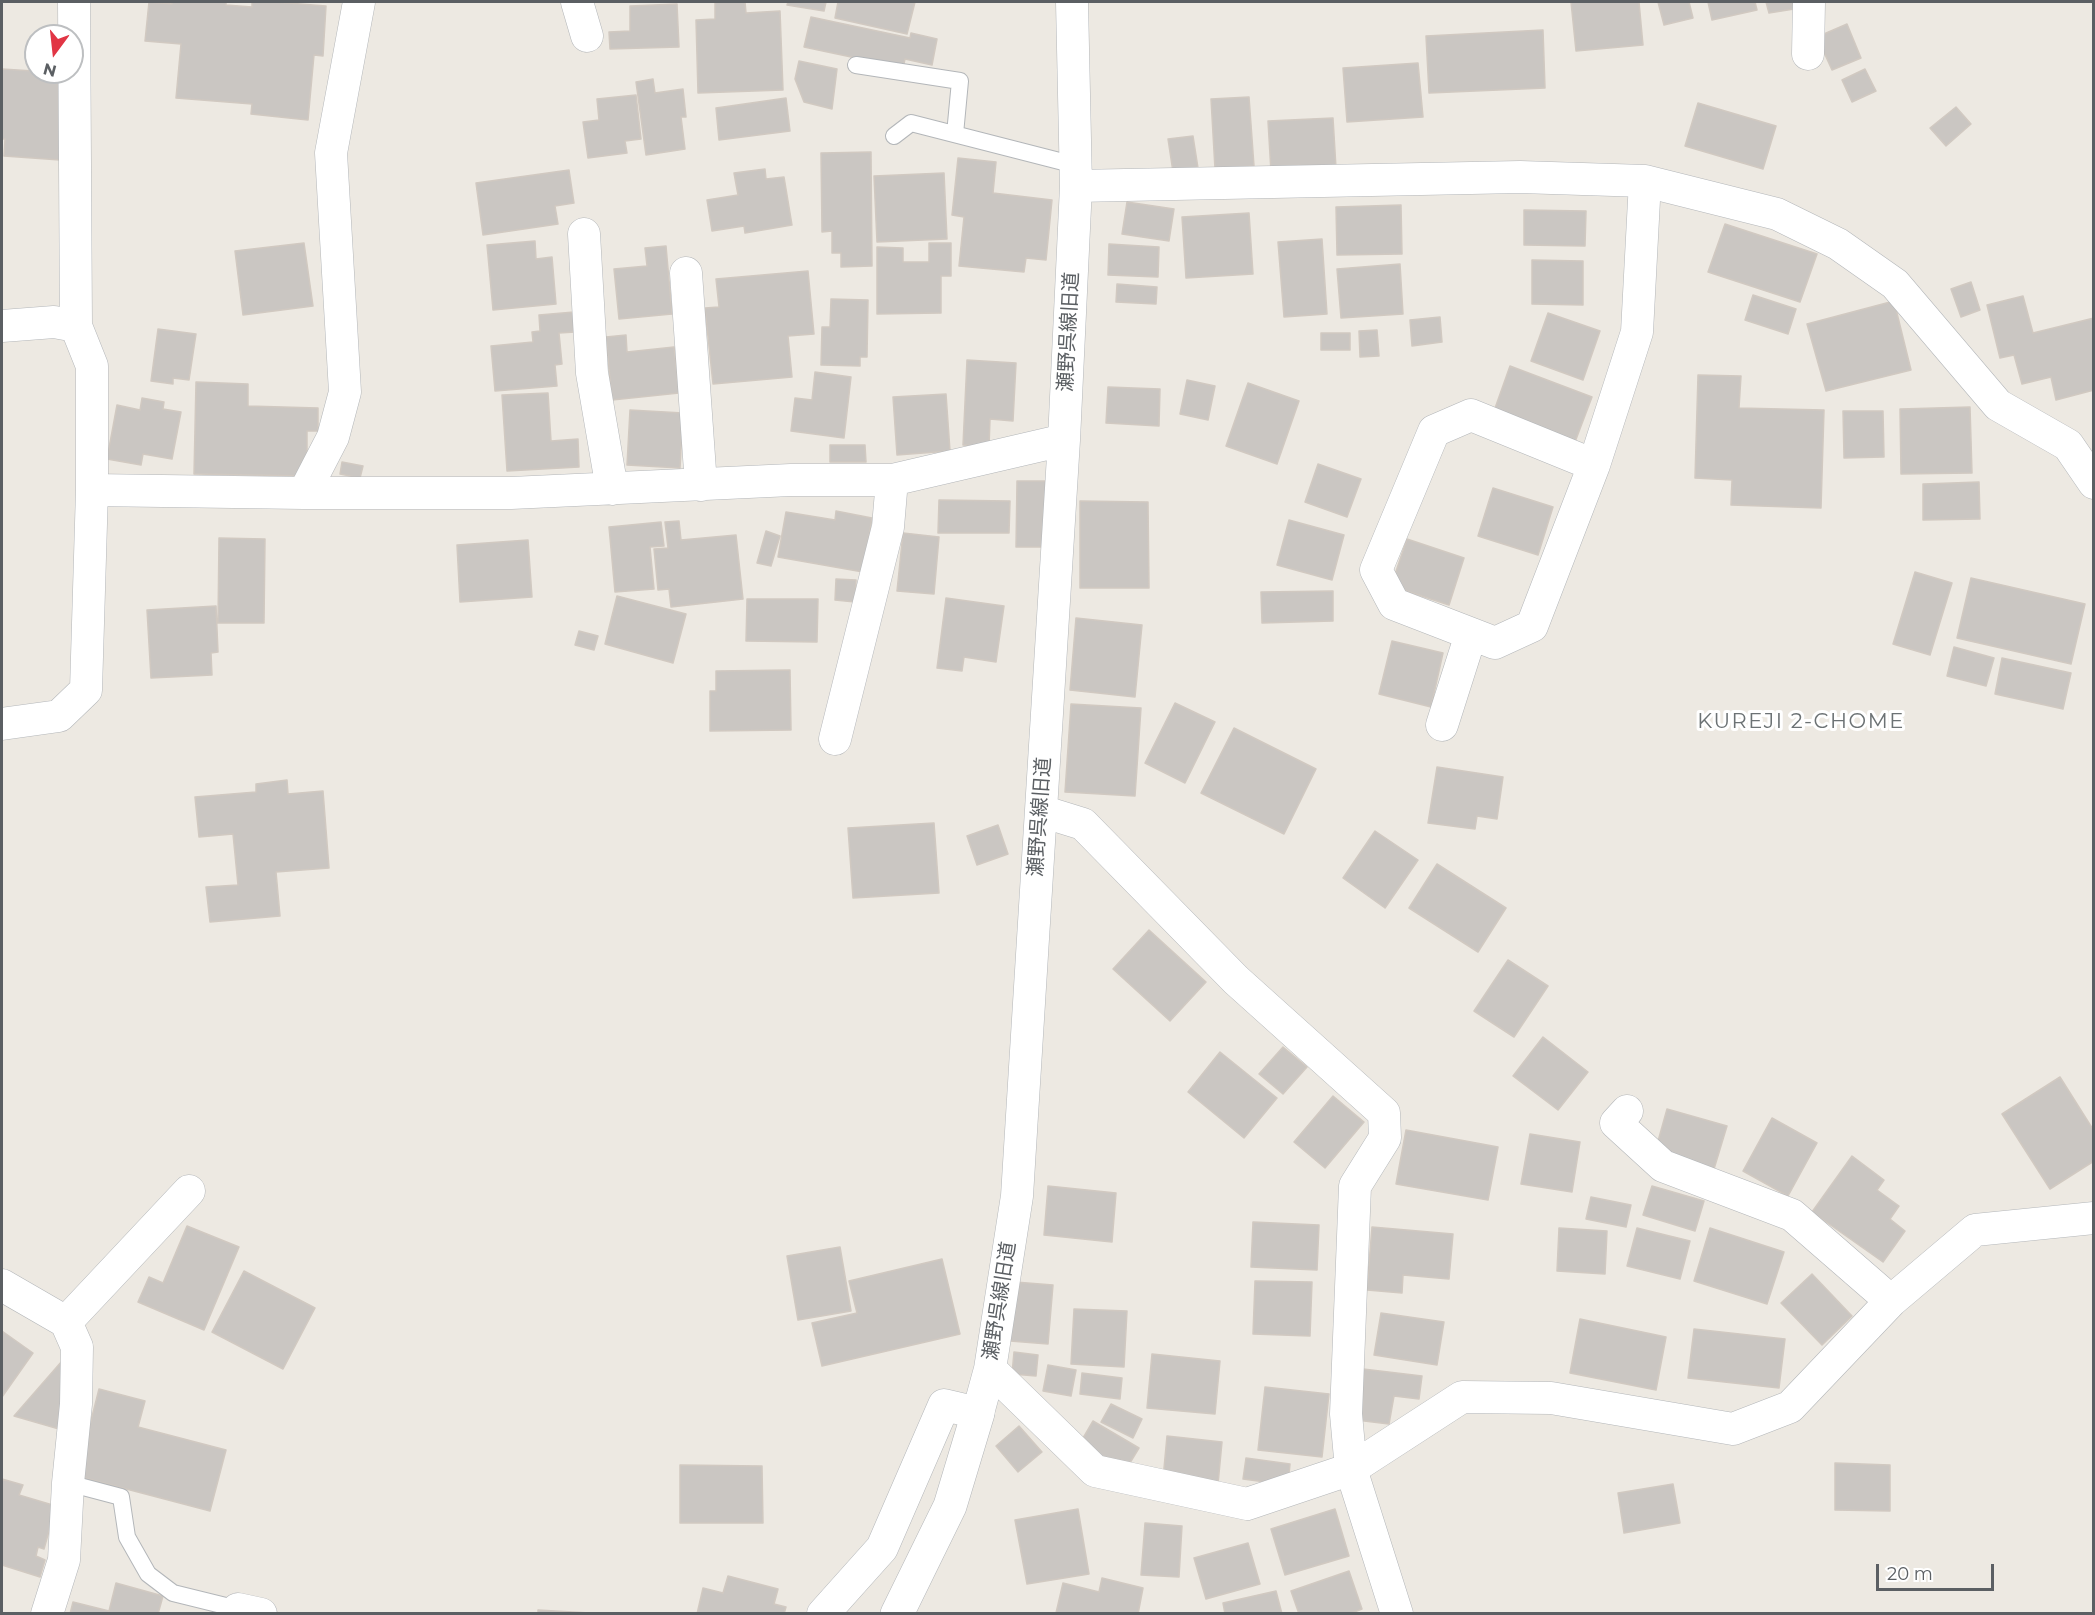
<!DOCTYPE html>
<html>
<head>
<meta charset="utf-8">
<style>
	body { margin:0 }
	#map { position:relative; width:2095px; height:1615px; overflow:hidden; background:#ede9e2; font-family:Montserrat,sans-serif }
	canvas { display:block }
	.frame { position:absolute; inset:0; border:3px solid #5b5f63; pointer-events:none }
	.north { position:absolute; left:24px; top:24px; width:60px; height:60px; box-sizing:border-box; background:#fff; border:2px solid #bdbfc1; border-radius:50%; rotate:195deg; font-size:16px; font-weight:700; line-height:24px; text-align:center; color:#5b5f63 }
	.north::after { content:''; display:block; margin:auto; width:21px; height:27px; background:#e13544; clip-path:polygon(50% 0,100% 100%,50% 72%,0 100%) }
	.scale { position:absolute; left:1876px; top:1564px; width:118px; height:27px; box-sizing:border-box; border:3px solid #5b5f63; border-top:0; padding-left:8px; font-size:18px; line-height:21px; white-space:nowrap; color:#5b5f63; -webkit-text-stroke:4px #fff; paint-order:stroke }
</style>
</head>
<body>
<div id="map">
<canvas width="2095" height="1615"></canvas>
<div class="frame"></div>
<div class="north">N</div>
<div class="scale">20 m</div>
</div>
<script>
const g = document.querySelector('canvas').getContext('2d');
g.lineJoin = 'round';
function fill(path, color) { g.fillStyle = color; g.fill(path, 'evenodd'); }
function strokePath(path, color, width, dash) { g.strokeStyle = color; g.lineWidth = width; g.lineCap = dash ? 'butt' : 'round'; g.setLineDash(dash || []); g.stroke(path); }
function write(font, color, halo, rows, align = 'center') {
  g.font = font + ' Montserrat,"Noto Sans JP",sans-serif'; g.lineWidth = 6; g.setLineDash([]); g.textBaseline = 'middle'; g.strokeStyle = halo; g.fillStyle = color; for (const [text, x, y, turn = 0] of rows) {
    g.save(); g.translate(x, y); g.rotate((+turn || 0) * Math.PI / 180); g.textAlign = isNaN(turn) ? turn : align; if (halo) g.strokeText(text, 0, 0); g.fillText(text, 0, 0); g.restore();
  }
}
const building = new Path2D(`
	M 149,2 L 172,4 L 172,2 L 226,2 L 226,5 L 252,7 L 252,2 L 275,2 L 326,6 L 323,56 L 314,55 L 308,120 L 251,114 L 252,104 L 176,98 L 181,44 L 145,41 Z
	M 715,2 L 745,2 L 746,13 L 780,11 L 783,90 L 698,93 L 696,20 L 715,19 Z
	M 788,2 L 826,2 L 824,11 L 787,5 Z
	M 838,2 L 915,2 L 907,34 L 835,18 Z
	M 1571,2 L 1639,2 L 1643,45 L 1576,51 Z
	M 1658,2 L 1689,2 L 1693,18 L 1664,25 Z
	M 1708,2 L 1755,2 L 1757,10 L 1712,20 Z
	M 1766,2 L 1793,2 L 1794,9 L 1769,13 Z
	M 677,4 L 679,47 L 610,49 L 609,32 L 630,31 L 630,6 Z
	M 811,17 L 910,38 L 911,33 L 937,39 L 932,65 L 905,59 L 903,68 L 804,47 Z
	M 1847,24 L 1861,58 L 1832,70 L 1817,37 Z
	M 1543,30 L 1545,88 L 1429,93 L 1426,36 Z
	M 799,61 L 837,69 L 832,109 L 804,102 L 795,79 Z
	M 1418,63 L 1423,117 L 1347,122 L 1343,68 Z
	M 2,69 L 65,73 L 60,160 L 4,156 L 5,139 L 2,139 Z
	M 1865,69 L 1876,91 L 1852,102 L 1842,80 Z
	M 653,79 L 655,93 L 683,89 L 686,117 L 681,117 L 685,149 L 646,155 L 636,82 Z
	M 636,95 L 641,139 L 625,141 L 627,153 L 588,158 L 583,122 L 599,120 L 597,99 Z
	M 1249,97 L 1254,166 L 1215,169 L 1211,99 Z
	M 786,98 L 790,131 L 719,140 L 716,108 Z
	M 1698,103 L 1776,126 L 1763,169 L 1685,146 Z
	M 1956,107 L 1971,124 L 1946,146 L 1930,128 Z
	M 1333,118 L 1336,168 L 1271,172 L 1268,121 Z
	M 1193,136 L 1198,168 L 1173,172 L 1168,139 Z
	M 871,152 L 872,266 L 841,267 L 841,253 L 832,253 L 832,231 L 822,232 L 821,153 Z
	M 958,158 L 996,162 L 993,193 L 1052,200 L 1046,260 L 1026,258 L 1024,272 L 959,266 L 964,217 L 952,215 Z
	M 765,169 L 766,179 L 784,177 L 792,225 L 745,233 L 744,226 L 712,231 L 707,200 L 738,195 L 734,173 Z
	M 569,170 L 574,203 L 555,206 L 558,224 L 483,235 L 476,183 Z
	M 944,173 L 947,239 L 877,242 L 874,176 Z
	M 1127,202 L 1174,209 L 1169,241 L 1122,234 Z
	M 1401,205 L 1402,254 L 1337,255 L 1336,207 Z
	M 1524,210 L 1586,211 L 1585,246 L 1524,245 Z
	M 1249,213 L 1253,274 L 1186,278 L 1182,217 Z
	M 1725,224 L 1817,254 L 1800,302 L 1708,272 Z
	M 1322,239 L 1327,314 L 1284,317 L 1278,242 Z
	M 535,241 L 536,259 L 552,257 L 556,304 L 493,310 L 487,245 Z
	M 304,243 L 313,306 L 243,315 L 235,251 Z
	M 929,243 L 951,243 L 951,276 L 941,276 L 941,313 L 877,314 L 877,247 L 903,248 L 903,262 L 929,262 Z
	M 1109,244 L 1159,247 L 1158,277 L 1108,275 Z
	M 666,246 L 672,314 L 619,319 L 614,269 L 647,266 L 645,248 Z
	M 1532,260 L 1583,261 L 1583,305 L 1532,304 Z
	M 1400,264 L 1403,314 L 1341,318 L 1337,269 Z
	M 808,271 L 814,334 L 788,336 L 792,377 L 713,384 L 705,308 L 719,307 L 716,279 Z
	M 1971,282 L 1980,310 L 1961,317 L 1951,289 Z
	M 1117,284 L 1157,287 L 1156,304 L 1116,302 Z
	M 1753,295 L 1796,309 L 1788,334 L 1745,320 Z
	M 2023,296 L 2033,333 L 2094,318 L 2094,390 L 2056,400 L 2051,377 L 2022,384 L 2014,355 L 2000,358 L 1987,305 Z
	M 831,299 L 868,300 L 867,357 L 860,357 L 860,366 L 821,365 L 822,327 L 830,327 Z
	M 1894,301 L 1911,370 L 1826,391 L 1807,324 Z
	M 574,312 L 575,332 L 559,333 L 562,364 L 555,365 L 557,386 L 495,391 L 491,346 L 533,342 L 532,332 L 540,331 L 539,315 Z
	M 1548,313 L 1600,331 L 1583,380 L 1531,361 Z
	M 1440,317 L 1442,342 L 1412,346 L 1410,320 Z
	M 158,329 L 196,334 L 189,380 L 173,378 L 173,384 L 151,381 Z
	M 1377,330 L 1379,356 L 1360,357 L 1359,331 Z
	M 1321,333 L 1350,333 L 1350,350 L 1321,350 Z
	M 626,335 L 627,352 L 674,347 L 679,393 L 612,400 L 606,337 Z
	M 967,360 L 1016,363 L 1013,421 L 990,419 L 989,447 L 963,445 Z
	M 1510,366 L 1592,397 L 1575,442 L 1494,411 Z
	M 815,372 L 851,377 L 844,438 L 791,431 L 795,398 L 812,400 Z
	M 1698,375 L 1741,376 L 1739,408 L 1824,410 L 1821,508 L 1731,505 L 1732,480 L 1695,478 Z
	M 1187,380 L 1215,386 L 1208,420 L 1180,414 Z
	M 196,382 L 248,384 L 248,406 L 318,408 L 318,431 L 307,431 L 307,476 L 194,474 Z
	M 1248,383 L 1299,401 L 1277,464 L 1226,446 Z
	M 1108,387 L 1160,389 L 1159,426 L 1106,423 Z
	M 548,393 L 551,441 L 578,439 L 579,467 L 507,471 L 502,395 Z
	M 946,394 L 950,451 L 897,455 L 893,397 Z
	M 142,398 L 164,402 L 163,409 L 181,412 L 172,459 L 143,454 L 141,465 L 107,459 L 117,405 L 140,410 Z
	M 1970,407 L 1972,473 L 1901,474 L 1900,409 Z
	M 630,410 L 683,413 L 680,468 L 627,465 Z
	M 1843,411 L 1883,411 L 1884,457 L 1844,458 Z
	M 830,445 L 865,445 L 866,462 L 830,462 Z
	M 342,462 L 363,466 L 360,478 L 340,474 Z
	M 1318,464 L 1361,479 L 1347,517 L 1305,502 Z
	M 1017,481 L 1047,481 L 1047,547 L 1016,547 Z
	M 1979,482 L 1980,519 L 1923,520 L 1923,484 Z
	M 1493,488 L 1553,507 L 1538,555 L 1478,536 Z
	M 939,500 L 1010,501 L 1009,533 L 938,533 Z
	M 1080,501 L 1148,502 L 1149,588 L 1080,588 Z
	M 836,511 L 872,518 L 863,572 L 778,557 L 786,512 L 835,520 Z
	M 1289,520 L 1344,535 L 1332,580 L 1277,565 Z
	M 679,521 L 681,540 L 736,535 L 743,599 L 671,607 L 669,589 L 658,590 L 654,549 L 668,548 L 665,522 Z
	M 661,522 L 664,546 L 650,547 L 654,589 L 615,592 L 609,527 Z
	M 766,531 L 780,536 L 771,566 L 757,563 Z
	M 903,533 L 939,537 L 934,594 L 897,591 Z
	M 219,538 L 265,539 L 264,623 L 218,623 Z
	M 1407,539 L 1464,558 L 1449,605 L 1391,586 Z
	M 528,540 L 532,597 L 460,602 L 457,545 Z
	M 1915,572 L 1952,583 L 1930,655 L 1893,644 Z
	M 1971,578 L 2085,604 L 2071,664 L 1957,638 Z
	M 836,579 L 856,580 L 855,602 L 835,600 Z
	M 1333,591 L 1333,621 L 1262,623 L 1261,592 Z
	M 617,596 L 686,614 L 673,663 L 605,644 Z
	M 946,598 L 1004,606 L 996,662 L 964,657 L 962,671 L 937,668 Z
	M 747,599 L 818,599 L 817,642 L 746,641 Z
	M 216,606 L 218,652 L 211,653 L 212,675 L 151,678 L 147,610 Z
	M 1076,618 L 1142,625 L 1135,697 L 1070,690 Z
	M 579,631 L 598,636 L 594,650 L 575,645 Z
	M 1392,641 L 1443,653 L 1431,707 L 1379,694 Z
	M 1954,647 L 1994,658 L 1986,686 L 1947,676 Z
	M 2002,658 L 2071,673 L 2063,709 L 1995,694 Z
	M 790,670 L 791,730 L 710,731 L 710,691 L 716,691 L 716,671 Z
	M 1175,703 L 1215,722 L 1185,783 L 1145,763 Z
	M 1071,704 L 1141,708 L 1135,796 L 1065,792 Z
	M 1234,728 L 1316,769 L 1284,834 L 1201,793 Z
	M 1437,767 L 1503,777 L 1497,819 L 1477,816 L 1475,829 L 1428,823 Z
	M 287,780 L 288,794 L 323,791 L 329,868 L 276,872 L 280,916 L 210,922 L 206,887 L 238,885 L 233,834 L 199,837 L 195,797 L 256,792 L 256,784 Z
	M 934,823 L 939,893 L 853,898 L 848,828 Z
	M 998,825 L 1008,854 L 977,865 L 967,836 Z
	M 1375,831 L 1418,860 L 1385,908 L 1343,878 Z
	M 1437,864 L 1506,908 L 1478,952 L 1409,908 Z
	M 1149,930 L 1206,982 L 1170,1021 L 1113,969 Z
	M 1508,960 L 1548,986 L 1514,1037 L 1474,1011 Z
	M 1543,1037 L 1588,1072 L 1558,1110 L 1513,1076 Z
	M 1283,1047 L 1307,1067 L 1283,1094 L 1259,1074 Z
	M 1220,1052 L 1277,1098 L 1244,1138 L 1188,1092 Z
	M 2060,1077 L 2094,1131 L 2094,1161 L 2050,1189 L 2002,1114 Z
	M 1333,1096 L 1364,1122 L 1325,1168 L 1294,1142 Z
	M 1667,1109 L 1727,1126 L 1714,1169 L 1655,1152 Z
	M 1772,1118 L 1817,1143 L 1788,1196 L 1743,1171 Z
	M 1406,1130 L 1498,1147 L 1488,1200 L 1396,1184 Z
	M 1530,1134 L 1580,1142 L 1572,1192 L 1521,1184 Z
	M 1852,1156 L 1884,1180 L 1877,1190 L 1899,1206 L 1890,1219 L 1905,1231 L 1883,1262 L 1812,1212 Z
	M 1048,1186 L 1116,1193 L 1112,1242 L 1044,1235 Z
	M 1652,1186 L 1704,1201 L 1695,1231 L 1643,1215 Z
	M 1591,1197 L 1631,1205 L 1626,1227 L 1586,1219 Z
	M 1253,1222 L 1319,1225 L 1317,1270 L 1251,1267 Z
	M 187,1226 L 239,1247 L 204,1330 L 138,1302 L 149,1277 L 163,1283 Z
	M 1372,1227 L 1453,1234 L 1449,1279 L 1403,1275 L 1402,1293 L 1367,1290 Z
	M 1559,1228 L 1607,1231 L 1605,1274 L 1557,1271 Z
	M 1637,1228 L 1690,1241 L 1680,1279 L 1627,1266 Z
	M 1710,1228 L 1784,1252 L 1767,1304 L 1694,1281 Z
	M 840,1247 L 851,1311 L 798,1320 L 787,1256 Z
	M 942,1259 L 960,1334 L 822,1366 L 812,1323 L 857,1313 L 849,1281 Z
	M 244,1271 L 315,1308 L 283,1369 L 212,1332 Z
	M 1812,1274 L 1852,1316 L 1822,1345 L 1781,1303 Z
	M 1255,1281 L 1312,1282 L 1310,1336 L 1253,1334 Z
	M 1015,1282 L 1053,1285 L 1048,1344 L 1010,1341 Z
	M 1074,1309 L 1127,1311 L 1124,1367 L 1071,1364 Z
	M 1381,1313 L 1444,1322 L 1437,1365 L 1374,1355 Z
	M 1580,1319 L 1666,1337 L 1656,1390 L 1570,1373 Z
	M 1694,1329 L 1785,1339 L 1779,1388 L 1688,1378 Z
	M 2,1331 L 33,1353 L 2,1397 Z
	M 1014,1352 L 1038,1355 L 1036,1376 L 1012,1374 Z
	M 69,1353 L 59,1429 L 14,1416 Z
	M 1152,1354 L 1220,1361 L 1215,1414 L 1147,1408 Z
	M 1048,1365 L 1076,1370 L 1071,1396 L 1043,1391 Z
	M 1363,1369 L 1422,1376 L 1419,1399 L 1394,1396 L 1389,1424 L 1356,1420 Z
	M 1082,1373 L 1122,1378 L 1120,1399 L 1080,1394 Z
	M 1265,1387 L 1329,1394 L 1322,1457 L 1258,1450 Z
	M 99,1389 L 145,1401 L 138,1427 L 226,1450 L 210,1511 L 77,1476 Z
	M 1111,1404 L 1142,1419 L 1133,1438 L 1101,1422 Z
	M 1093,1421 L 1139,1448 L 1125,1471 L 1079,1445 Z
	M 1019,1426 L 1042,1452 L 1018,1472 L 996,1446 Z
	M 1167,1436 L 1222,1442 L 1218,1484 L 1163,1479 Z
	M 1246,1458 L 1290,1464 L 1288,1485 L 1243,1479 Z
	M 1835,1463 L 1890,1465 L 1890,1511 L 1835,1510 Z
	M 680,1465 L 762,1466 L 763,1523 L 680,1523 Z
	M 2,1479 L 23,1485 L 19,1495 L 56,1506 L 44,1549 L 38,1547 L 36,1556 L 45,1560 L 40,1577 L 2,1565 Z
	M 1673,1484 L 1680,1523 L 1624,1533 L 1618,1493 Z
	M 1078,1509 L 1089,1574 L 1027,1584 L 1015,1520 Z
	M 1335,1509 L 1349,1556 L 1285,1575 L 1271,1529 Z
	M 1145,1523 L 1182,1526 L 1179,1577 L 1141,1575 Z
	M 1248,1543 L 1260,1584 L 1206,1599 L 1194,1558 Z
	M 1349,1571 L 1362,1609 L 1349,1614 L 1299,1614 L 1291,1591 Z
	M 728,1576 L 778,1589 L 774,1604 L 786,1607 L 784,1614 L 697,1614 L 703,1588 L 723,1593 Z
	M 1102,1578 L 1143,1588 L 1138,1614 L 1056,1613 L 1063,1583 L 1099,1592 Z
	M 116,1583 L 163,1596 L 158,1614 L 70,1614 L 73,1602 L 109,1611 Z
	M 1276,1591 L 1282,1614 L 1225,1614 L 1223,1603 Z
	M 538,1610 L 607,1614 L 538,1614 Z`);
fill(building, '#cac6c2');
strokePath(building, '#d1c9c1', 1.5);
const service = new Path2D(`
	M 856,65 L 960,81 L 955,134
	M 894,136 L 911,123 L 1075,165
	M 68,1483 L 121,1497 L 127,1537 L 148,1574 L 173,1593 L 238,1609`);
const minor = new Path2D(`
	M 74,2 L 76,326
	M 577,2 L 587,36
	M 1808,54 L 1809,2
	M 1076,186 L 1520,177 L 1645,181 L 1777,214 L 1838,244 L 1895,284 L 1998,405 L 2068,445 L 2094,483
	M 584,234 L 592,373 L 612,489
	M 686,273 L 701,485
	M 2,326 L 54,322 L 76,326 L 92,366 L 92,490
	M 1594,465 L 1471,415 L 1434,431 L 1376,570 L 1394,604 L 1495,643 L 1532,626 L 1594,465 L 1637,332 L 1645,181
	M 304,493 L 333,437 L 345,392 L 331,153 L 359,2
	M 2,724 L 59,716 L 86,690 L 92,490 L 304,493 L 511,493 L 791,480 L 892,480 L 1064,440
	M 1442,725 L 1471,634
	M 835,739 L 888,527 L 892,480
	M 1041,811 L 1083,824 L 1236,980 L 1384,1113 L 1385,1138 L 1355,1186 L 1346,1414 L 1351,1469 L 1397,1614
	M 1627,1111 L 1616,1123 L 1663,1166 L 1792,1215 L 1891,1301
	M 2,1285 L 66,1322 L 77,1347 L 76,1404 L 68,1483 L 64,1560 L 47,1614
	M 66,1322 L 189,1191
	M 990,1369 L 1095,1471 L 1247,1504 L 1351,1469 L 1462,1397 L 1551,1398 L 1733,1429 L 1790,1407 L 1891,1301 L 1975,1230 L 2094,1218
	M 238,1609 L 261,1614
	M 823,1614 L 882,1548 L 944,1405 L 978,1413 L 990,1369 L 1017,1196 L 1064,440 L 1076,186 L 1072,2`);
const tertiary = new Path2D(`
	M 897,1614 L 950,1506 L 978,1413`);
strokePath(service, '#b3b6b9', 18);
strokePath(minor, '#b3b6b9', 33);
strokePath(tertiary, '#b3b6b9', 34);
strokePath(service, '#fff', 16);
strokePath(minor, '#fff', 32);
strokePath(tertiary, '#fff', 33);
write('20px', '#5b5f63', '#fff', [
	["瀬野呉線旧道",1069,332,-87],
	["瀬野呉線旧道",1040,817,-86],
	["瀬野呉線旧道",1000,1301,-81]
]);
g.letterSpacing = '1.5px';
write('21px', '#6c7274', '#fff', [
	["KUREJI 2-CHOME",1801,722]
]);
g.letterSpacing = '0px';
</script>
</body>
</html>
